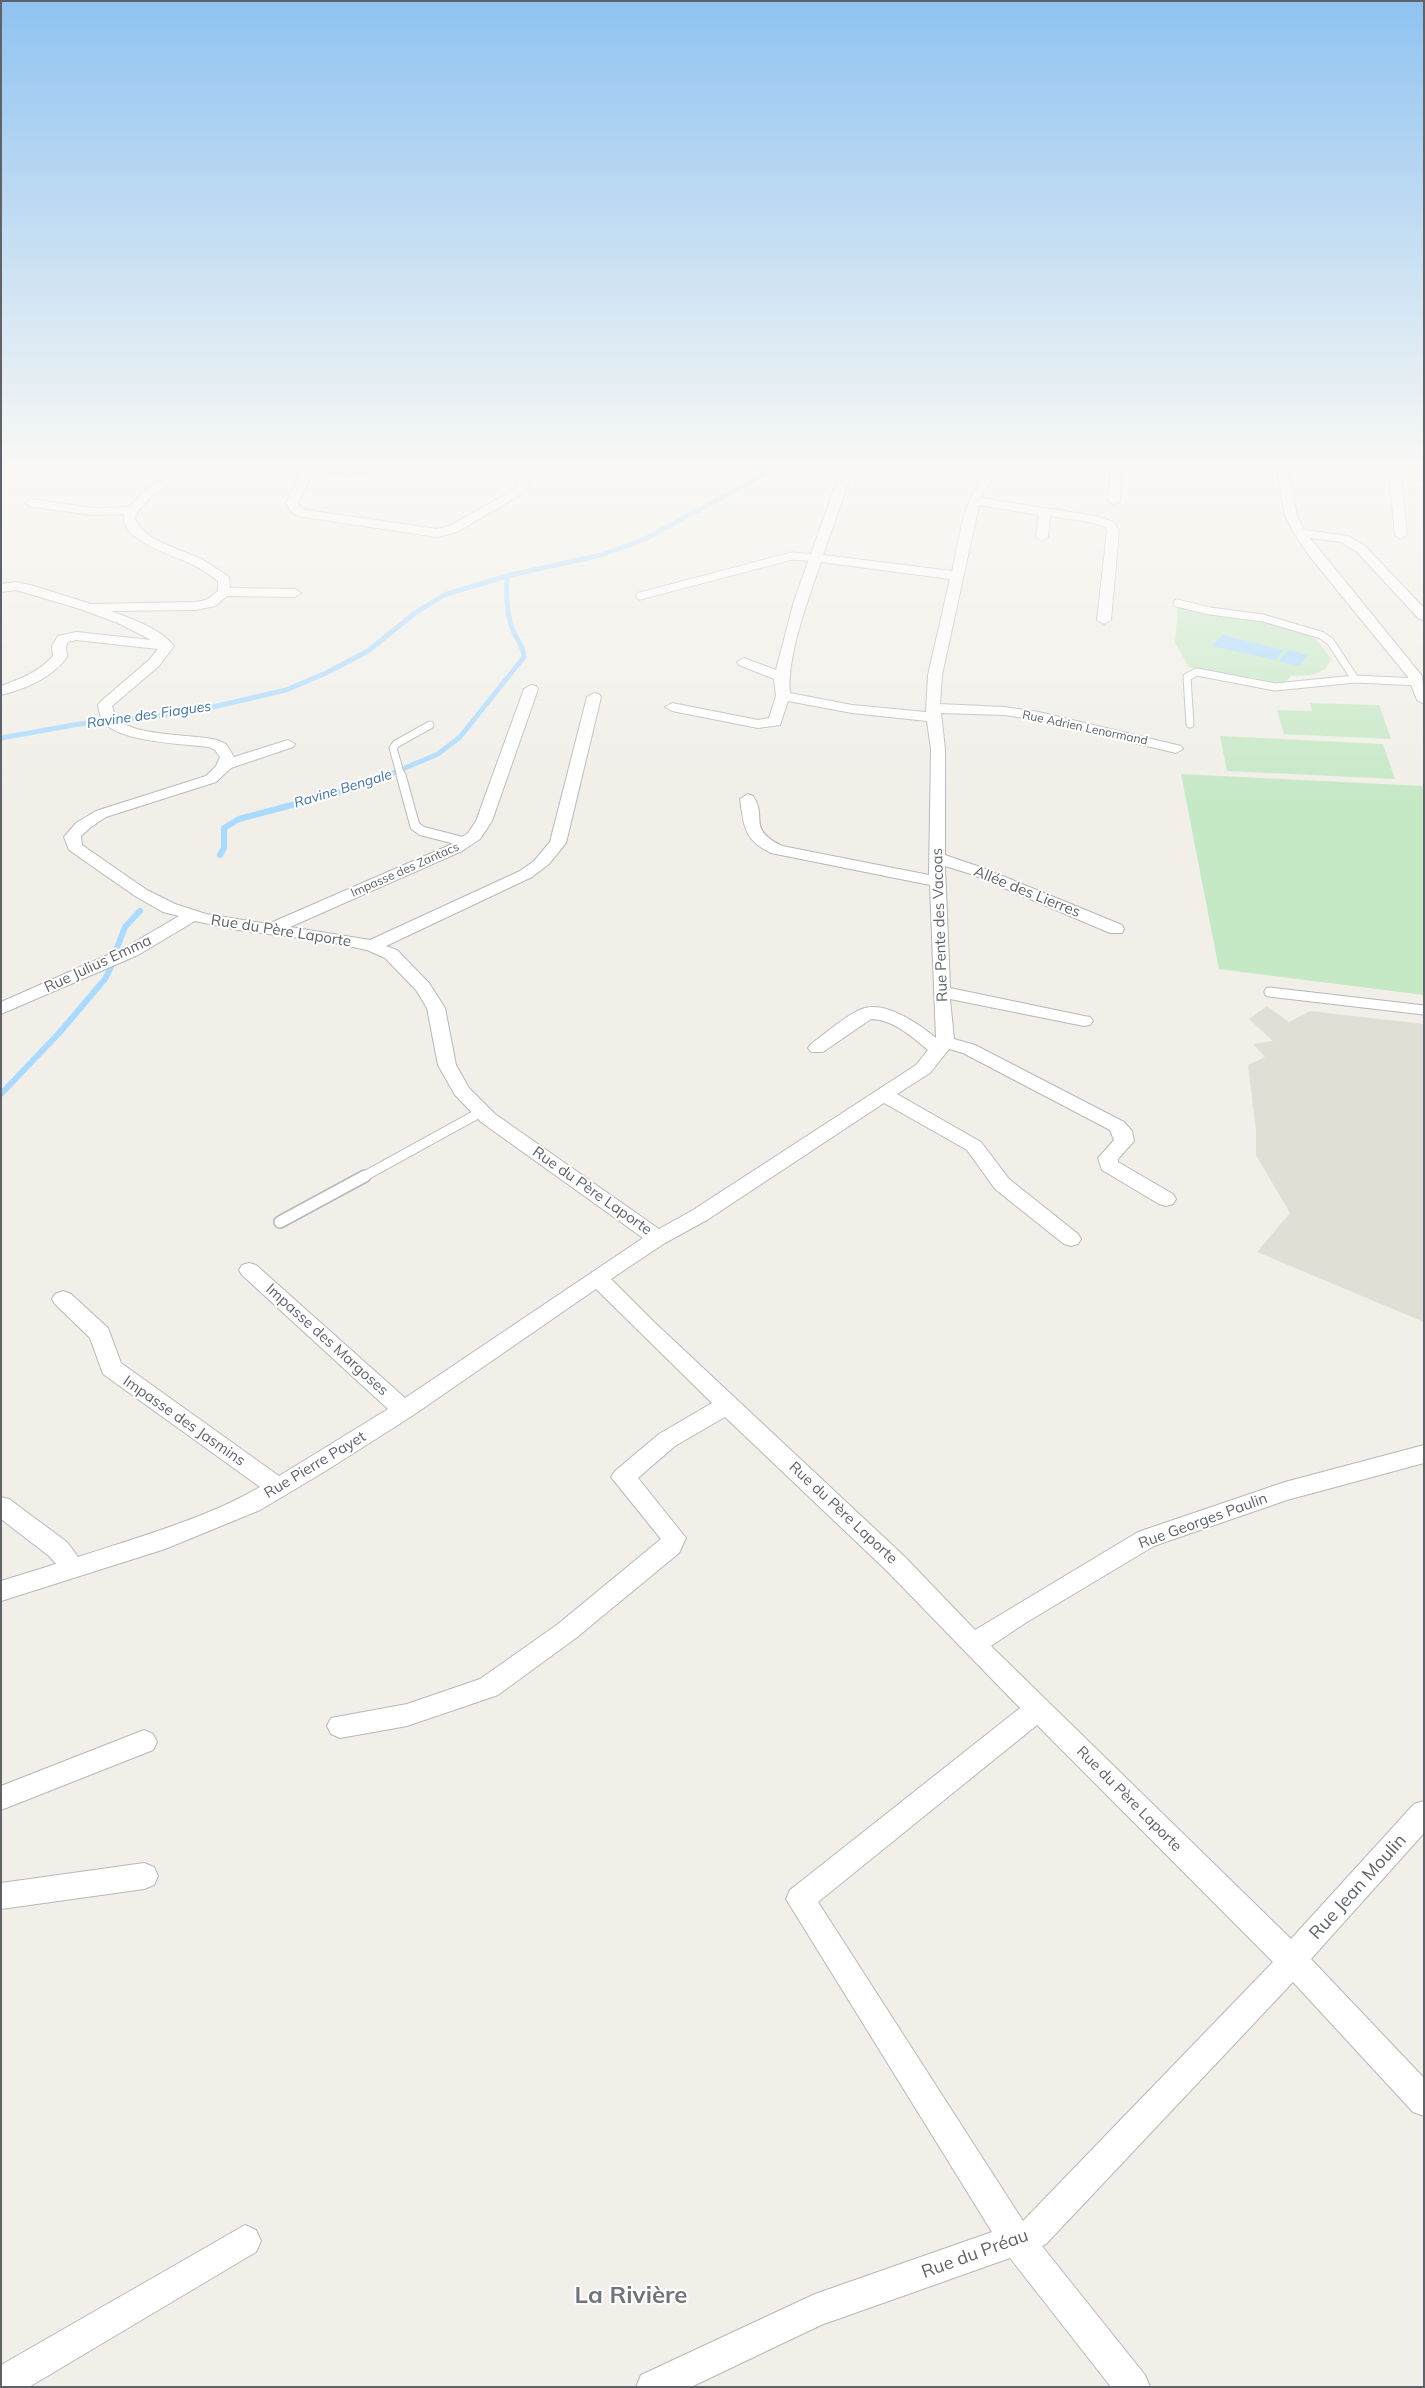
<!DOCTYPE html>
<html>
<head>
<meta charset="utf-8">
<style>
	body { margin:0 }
	#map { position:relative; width:1425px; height:2388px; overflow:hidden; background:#f1efe8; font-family:Mulish,sans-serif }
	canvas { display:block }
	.frame { position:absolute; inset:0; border:2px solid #5f6368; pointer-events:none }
</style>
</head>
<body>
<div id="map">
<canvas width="1425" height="2388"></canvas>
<div class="frame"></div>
</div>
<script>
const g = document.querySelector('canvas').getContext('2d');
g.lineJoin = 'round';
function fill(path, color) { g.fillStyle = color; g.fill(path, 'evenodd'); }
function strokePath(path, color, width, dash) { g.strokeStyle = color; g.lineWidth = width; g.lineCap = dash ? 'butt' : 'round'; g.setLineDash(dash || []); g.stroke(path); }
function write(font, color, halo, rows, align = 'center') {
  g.font = font + ' Mulish,sans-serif'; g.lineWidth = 4; g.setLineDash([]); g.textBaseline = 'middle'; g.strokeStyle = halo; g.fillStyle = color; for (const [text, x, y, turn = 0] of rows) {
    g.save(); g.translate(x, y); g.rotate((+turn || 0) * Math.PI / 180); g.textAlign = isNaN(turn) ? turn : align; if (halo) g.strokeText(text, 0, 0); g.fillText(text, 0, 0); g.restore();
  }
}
fill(new Path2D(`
	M 1267,1006 L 1289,1022 L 1310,1011 L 1424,1024 L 1424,1322 L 1257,1252 L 1290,1213 L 1256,1155 L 1256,1131 L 1248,1065 L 1265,1057 L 1253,1044 L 1273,1041 L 1249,1019 Z`), '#e1ded6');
fill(new Path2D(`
	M 1178,605 L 1230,614 L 1312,635 L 1331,658 C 1325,677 1308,675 1291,676 L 1285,682 L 1268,682 L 1252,677 L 1239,679 L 1189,667 L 1175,643 Z
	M 1310,703 L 1379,705 L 1391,739 L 1284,734 L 1277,710 L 1312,711 Z
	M 1220,736 L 1383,744 L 1395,779 L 1227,771 Z
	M 1181,774 L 1424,786 L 1424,995 L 1219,969 Z`), '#c5e8c5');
fill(new Path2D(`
	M 1222,635 L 1284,650 L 1275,660 L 1212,646 Z
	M 1288,650 L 1308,655 L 1299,666 L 1279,661 Z`), '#aadaff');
strokePath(new Path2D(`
	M 1,738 L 79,724 L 187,713 L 286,690 L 326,673 L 368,651 L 415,613 L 444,595 L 507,576
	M 386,776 L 438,754 L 460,737 L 524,657 C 524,647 515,637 512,628 C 506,611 506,593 507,576 L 601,555 L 645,539 L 772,470`), '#aadaff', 5);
strokePath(new Path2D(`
	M 220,855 L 224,848 L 224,828 L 239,819 L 367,785 L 389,775
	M 115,953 L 125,927 L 140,911
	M 1,1094 L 60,1032 L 105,979 L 112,965`), '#aadaff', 6);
const laneFar2 = new Path2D(`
	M 640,596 L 792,556 L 817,558
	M 1177,603 L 1210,611 L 1263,618 L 1321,635 L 1330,641 L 1355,679
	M 1190,724 L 1187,677 L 1197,672 L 1275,687 L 1355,679 L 1419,682
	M 401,776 L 393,748 L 396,744 L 430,725`);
const laneFar1 = new Path2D(`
	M 401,775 L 415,826 L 422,831 L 465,842
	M 1269,992 L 1424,1010
	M 363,1177 L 481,1112`);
const lane = new Path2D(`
	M 280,1222 L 365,1176`);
const street = new Path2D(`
	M 176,470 L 190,470 L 152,496 L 138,511 L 135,518 C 141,540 184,550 203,560 C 212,565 220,571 229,577 L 230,588 L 295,589 L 301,593 L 295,597 L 227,596 L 215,606 L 196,610 L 111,611 C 131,619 160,628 174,646 L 159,666 L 112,706 C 113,709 114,714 116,717 C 130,737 194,734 217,740 L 226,744 L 234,757 L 288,740 L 295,744 L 293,747 L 231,768 L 216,782 L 106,817 L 91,827 L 81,836 L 82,845 L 147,890 L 175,904 L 206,914 L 268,924 L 450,845 L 468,833 L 476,821 L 524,689 L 531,685 L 536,686 L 538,689 L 492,821 L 480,839 L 462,851 L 290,927 L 370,940 L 520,871 L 534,861 L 550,842 L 587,697 L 594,693 L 599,694 L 601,697 L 566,843 L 549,864 L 532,877 L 386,946 L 397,950 L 429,983 L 445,1008 L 456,1065 L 469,1088 L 495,1114 L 659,1229 L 693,1210 L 916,1065 L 928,1050 C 911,1036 894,1020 871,1019 L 823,1052 L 811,1052 L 808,1048 L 811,1044 C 825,1034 846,1015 862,1009 C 885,1000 919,1024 936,1038 L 930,885 L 771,853 C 744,840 744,827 740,799 L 748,794 L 753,796 C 768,818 746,828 782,846 L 929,875 L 931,749 L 927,721 L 852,713 L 788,701 L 780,725 L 758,728 L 672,711 L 665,707 L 672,703 L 758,720 L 769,718 L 776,696 L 774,679 L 739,665 L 737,662 L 744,658 L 776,670 L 794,601 L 841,470 L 853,470 L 823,555 L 952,571 C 960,537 963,497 989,470 L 1001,470 L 988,486 L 981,498 L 1096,516 L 1114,522 L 1119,531 L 1111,620 L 1104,624 L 1097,620 L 1107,531 L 1105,527 L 1094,523 L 1050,516 L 1048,537 L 1042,541 L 1036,537 L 1039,515 L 979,505 L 942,675 L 940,704 L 1004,707 L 1039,712 L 1181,746 L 1183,749 L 1176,753 L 1039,720 L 1004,715 L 941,713 L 945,749 L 945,855 L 983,868 L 1122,925 L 1124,929 L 1122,933 L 1110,933 L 971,874 L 945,866 L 950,988 L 1084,1016 L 1090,1017 L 1093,1021 L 1090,1025 L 1084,1026 L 950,999 L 954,1039 L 975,1045 L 1124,1122 L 1132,1131 L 1134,1141 L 1118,1159 L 1118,1162 L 1173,1194 L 1176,1199 L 1173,1204 L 1166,1206 L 1159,1204 L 1102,1170 L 1098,1158 L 1114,1140 L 1110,1130 L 963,1053 L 949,1049 L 930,1073 L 897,1094 L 981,1142 L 1009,1179 L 1078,1234 L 1081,1239 L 1078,1244 L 1071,1246 L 1064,1244 L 995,1189 L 967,1150 L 884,1103 L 707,1220 L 665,1243 L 611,1279 L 654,1322 L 905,1557 L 975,1630 L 1138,1532 L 1285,1482 L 1424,1445 L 1424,1463 L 1287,1500 L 1154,1546 L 1027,1622 L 991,1646 L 1291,1939 L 1414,1804 L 1424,1801 L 1424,1833 L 1311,1959 L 1424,2078 L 1424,2116 L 1413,2112 L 1293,1982 L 1046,2244 L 1042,2246 L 1145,2375 L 1150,2387 L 1111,2387 L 1010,2258 L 821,2325 L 691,2387 L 636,2387 L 641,2375 L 815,2294 L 992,2232 L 786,1899 L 790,1890 L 1020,1708 L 887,1571 L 725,1417 L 675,1446 L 638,1478 L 686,1538 L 679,1553 L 576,1638 L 498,1695 L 407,1726 L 340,1738 L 331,1734 L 327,1726 L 331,1718 L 407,1704 L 480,1679 L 558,1624 L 661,1539 L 611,1477 L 615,1471 L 659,1434 L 712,1403 L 596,1289 L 412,1416 L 324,1472 L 260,1510 L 165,1549 L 1,1601 L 1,1581 L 56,1564 L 49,1556 L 1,1519 L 1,1497 L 9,1499 L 67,1542 L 78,1557 C 139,1537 204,1519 260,1487 L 103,1374 L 90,1338 L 55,1304 L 52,1299 L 55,1294 L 63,1291 L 71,1294 L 108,1328 L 121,1363 L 279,1476 L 388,1409 L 242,1275 L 239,1270 L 242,1265 L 249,1263 L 256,1265 L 405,1398 L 643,1238 L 481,1122 L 455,1095 L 438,1065 L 427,1008 L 416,990 L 385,958 L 367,950 L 330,942 L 238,930 L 195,921 L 138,955 L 1,1014 L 1,1002 L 126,947 L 179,916 L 163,912 L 135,896 L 69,850 L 64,837 L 76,823 L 96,811 L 206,776 L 216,766 L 220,757 L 215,750 L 209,747 C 185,744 115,742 102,720 C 100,716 99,710 98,705 L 100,702 L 149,660 L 158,649 L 76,640 L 68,642 L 66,646 L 67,657 C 52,678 25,689 1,695 L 1,686 C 20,679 39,672 53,656 L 52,646 L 58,636 L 76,632 L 151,640 L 118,623 L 80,609 L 16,590 L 1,592 L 1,584 L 16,582 L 34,586 L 91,604 L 196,602 L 206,600 L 218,591 L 218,581 C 209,574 201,569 192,564 C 176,557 115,538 125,514 L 94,515 L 31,507 L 25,503 L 31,499 L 94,508 L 129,507 L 144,491 ZM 821,562 L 950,579 L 928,675 L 926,712 L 852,705 L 790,693 C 786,658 809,597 821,562 ZM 1037,1725 L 1273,1962 L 1023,2221 L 818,1902 Z
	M 292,470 L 303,470 L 310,479 L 298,503 L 301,508 L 306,510 L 437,529 L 449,526 L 514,490 L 521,470 L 532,470 L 528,486 L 522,494 L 457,532 L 437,537 L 303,517 L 292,513 L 286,503 L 298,479 Z
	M 324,470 L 371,470 C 365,475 330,475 324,470 Z
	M 1110,470 L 1122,470 L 1120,501 L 1114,505 L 1108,501 Z
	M 1277,470 L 1289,470 L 1297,516 L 1304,530 L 1348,536 L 1365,546 L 1424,608 L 1424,620 L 1419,619 L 1357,552 L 1341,542 L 1310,538 L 1422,676 L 1424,704 L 1417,700 L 1408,677 L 1311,558 L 1294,533 L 1285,516 Z
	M 1391,470 L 1404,470 L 1401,474 L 1407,535 L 1401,539 L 1395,535 L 1389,473 Z
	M 144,1730 L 153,1734 L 157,1742 L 153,1750 L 1,1810 L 1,1786 Z
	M 144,1863 L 154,1867 L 158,1876 L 154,1885 L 144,1889 L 1,1909 L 1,1883 Z
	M 245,2225 L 256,2230 L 261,2241 L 256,2252 L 29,2387 L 1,2387 L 1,2365 Z`);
const secondary = new Path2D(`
	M 1396,470 L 1424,471 L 1424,481 L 1398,473 Z`);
strokePath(laneFar2, '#b5b8bc', 9);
strokePath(laneFar1, '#b5b8bc', 11);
strokePath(lane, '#b5b8bc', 14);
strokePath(street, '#b5b8bc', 2);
strokePath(secondary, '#b6babf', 2);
strokePath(laneFar2, '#fff', 7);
strokePath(laneFar1, '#fff', 9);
strokePath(lane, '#fff', 11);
fill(street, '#fff');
fill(secondary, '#fff');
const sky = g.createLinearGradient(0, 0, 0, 805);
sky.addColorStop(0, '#8fc3f1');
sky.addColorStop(0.58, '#f9f8f5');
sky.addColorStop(1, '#f9f8f500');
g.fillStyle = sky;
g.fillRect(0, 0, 1425, 805);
write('12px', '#5f6368', '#fff', [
	["Rue Adrien Lenormand",1085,728,12],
	["Impasse des Zantacs",405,870,-24]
]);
write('italic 14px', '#4174aa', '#fff', [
	["Ravine des Fiagues",149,715,-8],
	["Ravine Bengale",343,789,-17]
]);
write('15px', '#5f6368', '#fff', [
	["Allée des Lierres",1027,892,22],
	["Rue Pente des Vacoas",940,925,-92],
	["Rue du Père Laporte",281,931,9],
	["Rue Julius Emma",98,964,-25],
	["Rue du Père Laporte",592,1191,35],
	["Impasse des Margoses",327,1340,42],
	["Impasse des Jasmins",184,1421,35],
	["Rue Pierre Payet",315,1465,-31],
	["Rue du Père Laporte",843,1513,43],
	["Rue Georges Paulin",1203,1521,-20],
	["Rue du Père Laporte",1129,1799,45]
]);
write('18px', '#5f6368', '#fff', [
	["Rue Jean Moulin",1358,1887,-48],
	["Rue du Préau",975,2254,-20]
]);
write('bold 24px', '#70757a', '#fff', [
	["La Rivière",631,2296]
]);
</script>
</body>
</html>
